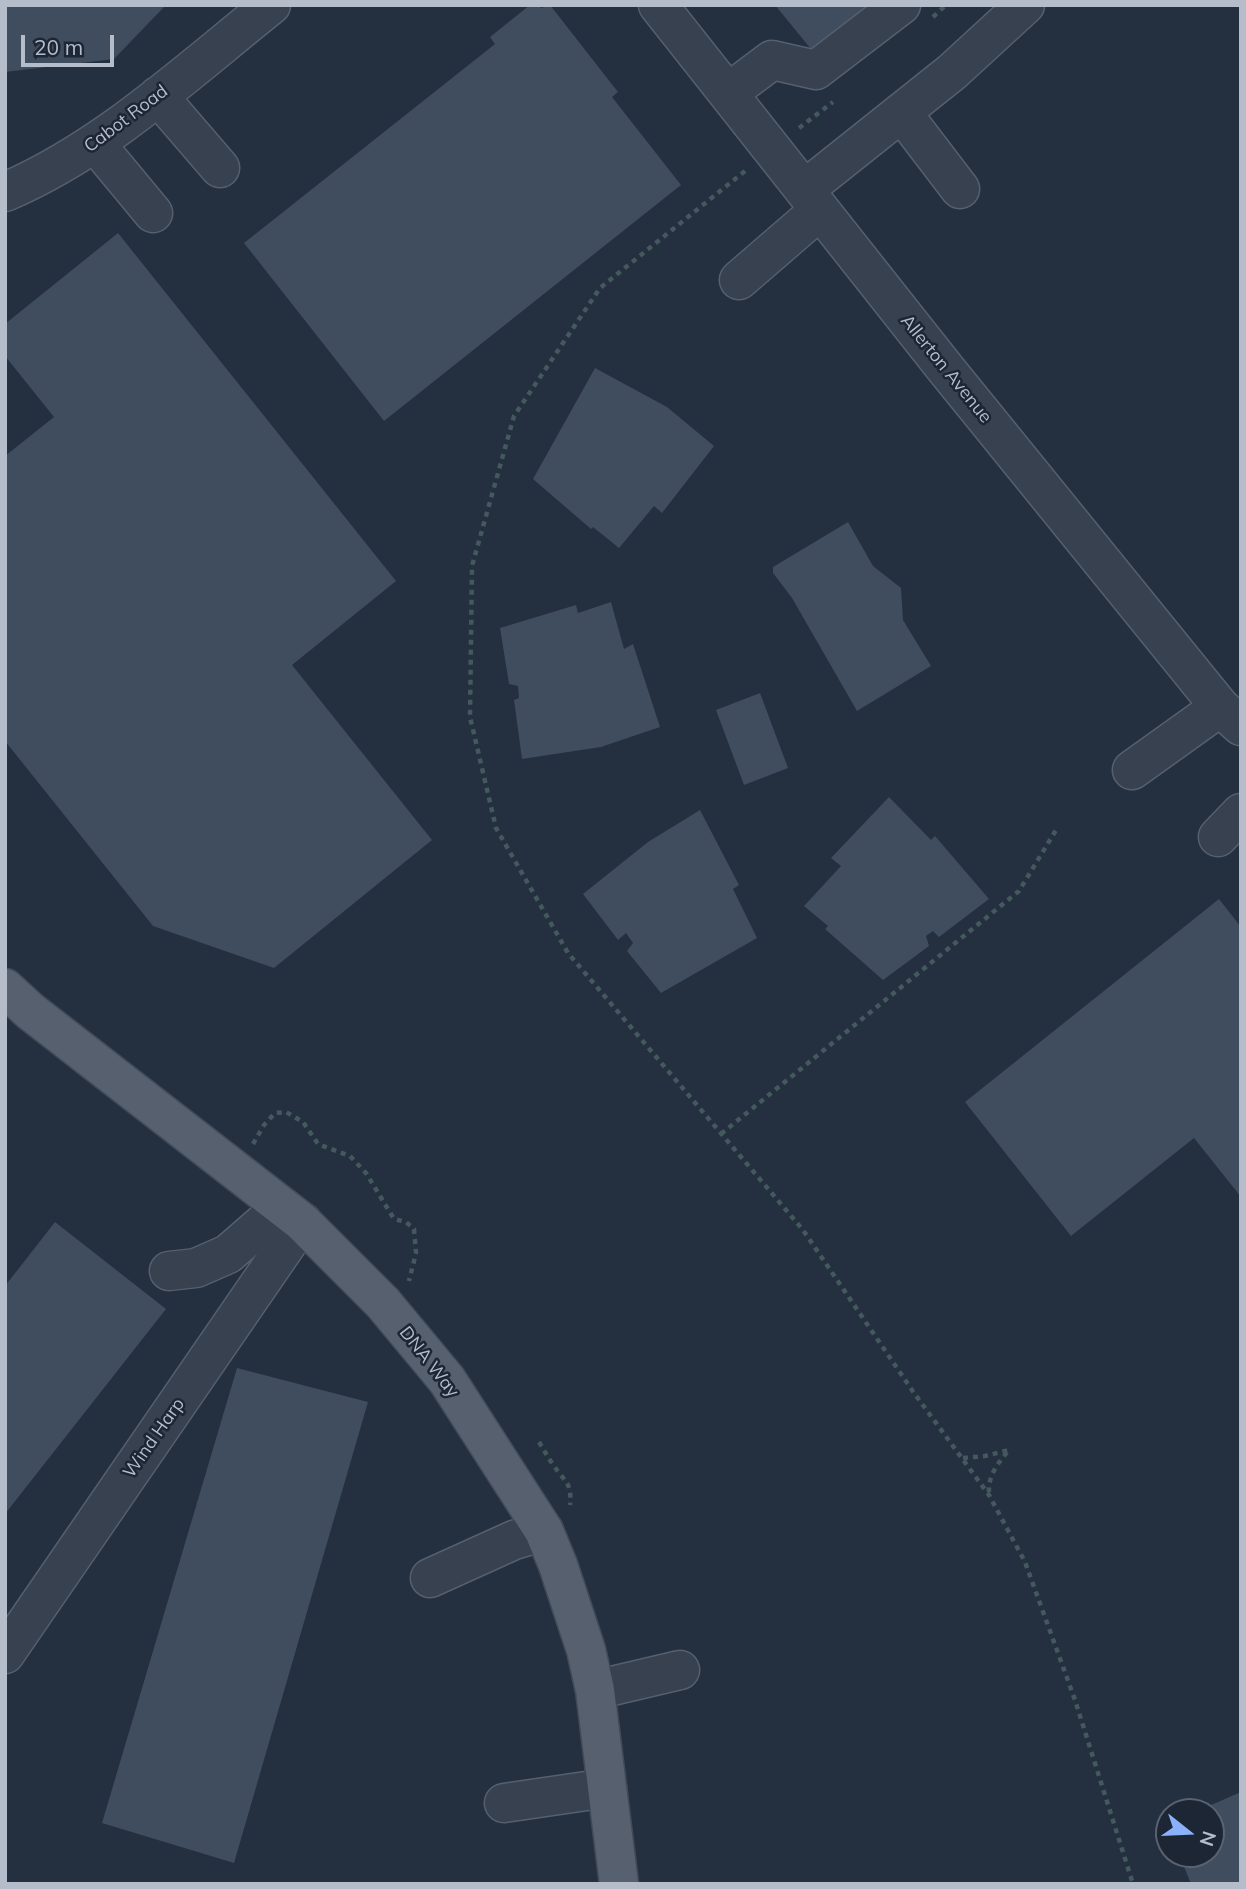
<!DOCTYPE html>
<html>
<head>
<meta charset="utf-8">
<style>
	body { margin:0 }
	#map { position:relative; width:1246px; height:1889px; overflow:hidden; background:#242f3f; font-family:Mulish,sans-serif }
	canvas { display:block }
	.frame { position:absolute; inset:0; border:7px solid #b5bcca; pointer-events:none }
	.north { position:absolute; left:1155px; top:1798px; width:70px; height:70px; box-sizing:border-box; background:#1d2634; border:2px solid #5a6270; border-radius:50%; rotate:108deg; font-size:19px; font-weight:700; line-height:28px; text-align:center; color:#b5bcca }
	.north::after { content:''; display:block; margin:auto; width:24px; height:32px; background:#8ab1fa; clip-path:polygon(50% 0,100% 100%,50% 72%,0 100%) }
	.scale { position:absolute; left:21px; top:35px; width:93px; height:32px; box-sizing:border-box; border:4px solid #b5bcca; border-top:0; padding-left:9px; font-size:21px; line-height:24px; white-space:nowrap; color:#b5bcca; -webkit-text-stroke:5px #1d2634; paint-order:stroke }
</style>
</head>
<body>
<div id="map">
<canvas width="1246" height="1889"></canvas>
<div class="frame"></div>
<div class="north">N</div>
<div class="scale">20 m</div>
</div>
<script>
const g = document.querySelector('canvas').getContext('2d');
g.lineJoin = 'round';
function fill(path, color) { g.fillStyle = color; g.fill(path, 'evenodd'); }
function strokePath(path, color, width, dash) { g.strokeStyle = color; g.lineWidth = width; g.lineCap = dash ? 'butt' : 'round'; g.setLineDash(dash || []); g.stroke(path); }
function write(font, color, halo, rows, align = 'center') {
  g.font = font + ' Mulish,sans-serif'; g.lineWidth = 5; g.setLineDash([]); g.textBaseline = 'middle'; g.strokeStyle = halo; g.fillStyle = color; for (const [text, x, y, turn = 0] of rows) {
    g.save(); g.translate(x, y); g.rotate((+turn || 0) * Math.PI / 180); g.textAlign = isNaN(turn) ? turn : align; if (halo) g.strokeText(text, 0, 0); g.fillText(text, 0, 0); g.restore();
  }
}
fill(new Path2D(`
	M 5,5 L 166,5 L 114,59 L 5,72 Z
	M 530,5 L 539,5 L 541,8 L 550,5 L 618,92 L 612,97 L 681,185 L 384,421 L 244,243 L 495,44 L 490,37 Z
	M 775,5 L 874,5 L 815,54 Z
	M 118,233 L 396,581 L 292,665 L 432,840 L 274,968 L 153,926 L 5,741 L 5,582 L 7,580 L 5,578 L 5,456 L 54,417 L 5,356 L 5,324 Z
	M 595,368 L 667,407 L 714,446 L 662,513 L 654,506 L 619,548 L 593,527 L 591,529 L 533,479 Z
	M 848,522 L 873,566 L 901,588 L 903,620 L 931,666 L 857,711 L 792,598 L 773,573 L 773,567 Z
	M 611,602 L 624,649 L 633,644 L 660,727 L 601,747 L 522,759 L 514,700 L 519,698 L 518,686 L 509,684 L 500,628 L 576,605 L 578,613 Z
	M 760,693 L 788,768 L 744,785 L 716,710 Z
	M 889,797 L 931,840 L 935,836 L 989,899 L 939,937 L 933,931 L 926,936 L 929,946 L 883,980 L 825,929 L 828,926 L 804,906 L 841,866 L 831,858 Z
	M 700,810 L 739,885 L 733,889 L 757,938 L 661,993 L 627,951 L 633,943 L 626,933 L 618,940 L 583,894 L 648,842 Z
	M 1219,899 L 1241,927 L 1241,1197 L 1194,1138 L 1071,1236 L 965,1102 Z
	M 55,1222 L 166,1309 L 5,1514 L 5,1286 Z
	M 237,1368 L 368,1402 L 234,1863 L 102,1823 Z
	M 1241,1792 L 1241,1884 L 1191,1884 L 1179,1854 L 1211,1854 L 1211,1812 L 1195,1812 Z`), '#404d5f');
const minor = new Path2D(`
	M 658,5 L 945,368 L 1220,707 L 1241,726
	M 728,93 L 772,60 L 816,70 L 901,5
	M 158,96 L 220,168
	M 902,113 L 960,189
	M 95,143 L 153,213
	M 804,190 L 952,72 L 1025,5
	M 5,192 C 105,149 187,72 271,5
	M 739,280 L 820,210
	M 1132,770 L 1220,707
	M 1218,837 L 1241,813
	M 169,1271 L 196,1268 L 228,1254 L 282,1207
	M 430,1578 L 514,1540 L 544,1531
	M 5,1654 L 302,1222
	M 595,1690 L 680,1670
	M 504,1803 L 607,1788`);
const major = new Path2D(`
	M 5,988 L 30,1011 L 302,1222 L 383,1303 L 447,1380 L 544,1531 L 558,1565 L 586,1650 L 595,1690 L 619,1884`);
strokePath(minor, '#565f6d', 41);
strokePath(major, '#424a58', 41);
strokePath(new Path2D(`
	M 933,17 L 946,5
	M 799,128 L 833,102
	M 745,171 L 600,288 L 514,416 L 472,566 L 470,717 L 496,828 L 568,953 L 803,1230 L 914,1393 L 989,1495 L 1025,1562 L 1075,1700 L 1133,1884
	M 721,1134 L 1019,891 L 1056,830
	M 253,1144 L 264,1125 L 275,1113 L 286,1112 L 303,1122 L 318,1144 L 350,1156 L 366,1173 L 394,1219 L 406,1222 L 414,1229 L 416,1253 L 409,1281
	M 539,1442 C 544,1450 548,1458 554,1466 C 566,1483 572,1483 570,1505
	M 963,1458 L 985,1456 L 1009,1450 C 999,1462 988,1475 989,1492`), '#44595d', 4.5, [5, 5]);
strokePath(minor, '#38414f', 38);
strokePath(major, '#56606f', 38);
write('18px', '#b5bcca', '#1d2634', [
	["Cabot Road",126,119,-37],
	["Allerton Avenue",946,369,51],
	["DNA Way",429,1362,52],
	["Wind Harp",154,1438,-55]
]);
</script>
</body>
</html>
